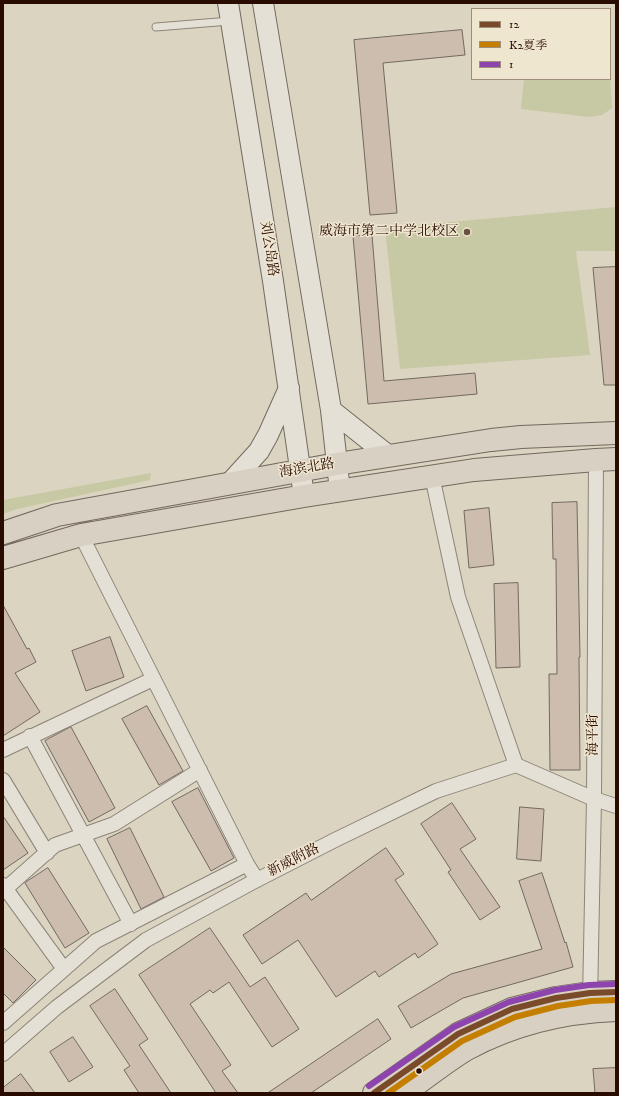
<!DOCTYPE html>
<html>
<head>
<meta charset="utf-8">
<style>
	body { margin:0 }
	#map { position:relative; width:619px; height:1096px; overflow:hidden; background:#dbd4c1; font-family:"IM FELL DW Pica","Noto Serif SC",serif }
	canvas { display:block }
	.frame { position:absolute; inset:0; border:4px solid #2a0b00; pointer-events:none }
	.legend { position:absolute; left:471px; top:8px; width:140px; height:72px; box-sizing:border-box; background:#efe6d0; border:1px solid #a08e7d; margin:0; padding:5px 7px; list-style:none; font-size:12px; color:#2a0b00 }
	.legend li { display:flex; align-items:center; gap:8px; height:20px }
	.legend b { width:20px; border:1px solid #a08e7d }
</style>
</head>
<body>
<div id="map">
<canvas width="619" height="1096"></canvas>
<div class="frame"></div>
<ul class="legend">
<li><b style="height:5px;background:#7a4b2a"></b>12</li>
<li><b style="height:5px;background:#c47f00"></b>K2夏季</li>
<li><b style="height:5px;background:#8e44ad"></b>1</li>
</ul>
</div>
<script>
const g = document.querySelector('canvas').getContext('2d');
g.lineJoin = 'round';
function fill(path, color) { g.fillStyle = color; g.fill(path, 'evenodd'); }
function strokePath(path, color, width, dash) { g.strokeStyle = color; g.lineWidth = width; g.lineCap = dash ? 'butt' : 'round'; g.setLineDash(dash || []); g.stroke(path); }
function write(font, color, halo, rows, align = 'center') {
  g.font = font + ' "IM FELL DW Pica","Noto Serif SC",serif'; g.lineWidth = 3; g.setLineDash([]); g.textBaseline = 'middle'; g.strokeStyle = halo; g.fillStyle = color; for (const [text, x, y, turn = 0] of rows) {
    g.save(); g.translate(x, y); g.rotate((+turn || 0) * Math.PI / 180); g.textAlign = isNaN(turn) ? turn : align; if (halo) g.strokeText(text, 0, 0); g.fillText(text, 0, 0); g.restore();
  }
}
fill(new Path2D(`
	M 610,75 L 612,108 L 602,115 L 589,117 L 521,109 L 524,79 L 610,79 Z
	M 616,207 L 616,251 L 576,251 L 590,355 L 400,369 L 385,228 Z
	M 151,473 L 150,480 L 17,509 L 3,514 L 3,500 Z`), '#c7c8a4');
const building = new Path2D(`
	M 462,30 L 465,55 L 383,63 L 397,213 L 370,215 L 354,40 Z
	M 372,235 L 384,381 L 475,373 L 477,394 L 368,404 L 353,236 Z
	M 616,267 L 616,385 L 604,385 L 593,268 Z
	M 577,502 L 580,657 L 579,657 L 580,770 L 550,770 L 549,674 L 557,674 L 556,559 L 553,559 L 552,503 Z
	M 489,508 L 494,565 L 469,568 L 464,511 Z
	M 518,583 L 520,667 L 496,668 L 494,584 Z
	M 3,605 L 27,649 L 29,648 L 36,662 L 15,673 L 40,712 L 3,736 Z
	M 110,637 L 124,677 L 86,691 L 72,651 Z
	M 147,706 L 183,771 L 159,785 L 122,719 Z
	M 71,727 L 115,808 L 89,822 L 45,741 Z
	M 198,788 L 234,858 L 211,871 L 172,802 Z
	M 452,803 L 476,839 L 460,849 L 500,907 L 480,920 L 448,872 L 451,870 L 421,824 Z
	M 520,807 L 544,809 L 541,861 L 517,859 Z
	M 3,816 L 28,853 L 3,870 Z
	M 130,828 L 164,897 L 141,909 L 107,839 Z
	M 386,848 L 404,874 L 395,880 L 438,944 L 418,958 L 415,953 L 379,977 L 375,971 L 336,997 L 298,940 L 262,964 L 243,935 L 306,893 L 311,900 Z
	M 48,868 L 89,933 L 65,948 L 25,883 Z
	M 542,873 L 565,943 L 566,942 L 573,967 L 463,998 L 411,1028 L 398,1006 L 451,974 L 542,949 L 519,881 Z
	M 210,928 L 250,987 L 265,977 L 299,1029 L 272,1047 L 229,982 L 213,993 L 210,990 L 190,1004 L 231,1065 L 222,1071 L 238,1093 L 216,1093 L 139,975 Z
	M 3,947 L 36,980 L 13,1003 L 3,993 Z
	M 115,989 L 148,1039 L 139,1045 L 171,1093 L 139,1093 L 124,1070 L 130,1066 L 90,1006 Z
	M 378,1019 L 391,1039 L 311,1093 L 268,1093 Z
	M 73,1037 L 93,1067 L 69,1082 L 50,1052 Z
	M 616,1068 L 616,1093 L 595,1093 L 593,1069 Z
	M 21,1074 L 35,1093 L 3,1093 L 3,1088 Z`);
fill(building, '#ccbdaf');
strokePath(building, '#72695f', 1);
const service = new Path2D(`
	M 156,27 L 230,21`);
const minor = new Path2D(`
	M 432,476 L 458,597 L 516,765
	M 81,535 L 247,864 L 257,880
	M 30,736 L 131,924
	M 3,750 L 153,679
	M 3,780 L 47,853
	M 3,885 L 64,969
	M 3,891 L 55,845 L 114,824 L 200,770
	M 590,1000 L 594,799 L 596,460
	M 3,1023 L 96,941 L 247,864
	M 3,1054 L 57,1007 L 146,940 L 251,883 L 335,840 L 436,791 L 516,765 L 594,799 L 616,806`);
const secondary = new Path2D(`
	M 228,3 L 273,281 L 304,496
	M 263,3 L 331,410 L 340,491
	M 331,410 L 389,456
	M 230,483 L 259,451 L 268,435 L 289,388`);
const primary = new Path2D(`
	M 3,533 L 57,515 L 337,464 L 491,440 L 521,437 L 616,433
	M 3,558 L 81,535 L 304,496 L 474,470 L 596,460 L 616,459
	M 374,1093 L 458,1034 L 512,1009 L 556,998 L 590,993 L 616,992
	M 404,1093 C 425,1079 445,1062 467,1049 C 513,1024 564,1012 616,1010`);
strokePath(service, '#8c8478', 9);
strokePath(minor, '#8c8478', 16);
strokePath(secondary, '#72695f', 22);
strokePath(primary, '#72695f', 24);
strokePath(service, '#e4e0d6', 7);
strokePath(minor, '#e4e0d6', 14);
strokePath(secondary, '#e4e0d6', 20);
strokePath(primary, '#d8d0c2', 22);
strokePath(new Path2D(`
	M 374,1093 L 458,1034 L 512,1009 L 556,998 L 590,993 L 616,992`), '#7a4b2a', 6);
strokePath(new Path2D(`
	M 388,1093 L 462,1041 L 515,1017 L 558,1006 L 591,1001 L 616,1000`), '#c47f00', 6);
strokePath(new Path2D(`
	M 369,1086 L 454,1027 L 509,1002 L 555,990 L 589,985 L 616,984`), '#8e44ad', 6);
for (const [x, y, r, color] of [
	[467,232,4,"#685144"],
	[419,1071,3.5,"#2a0b00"]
]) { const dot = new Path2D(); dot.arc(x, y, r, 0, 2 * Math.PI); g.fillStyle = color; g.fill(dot); strokePath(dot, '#efe6d0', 1.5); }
write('14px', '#2a0b00', '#efe6d0', [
	["威海市第二中学北校区",459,232]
], 'right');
write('14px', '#2a0b00', '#efe6d0', [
	["刘公岛路",268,249,81],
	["海滨北路",307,469,-10],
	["海平街",594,735,-90],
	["新威附路",294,861,-27]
]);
</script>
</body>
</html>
